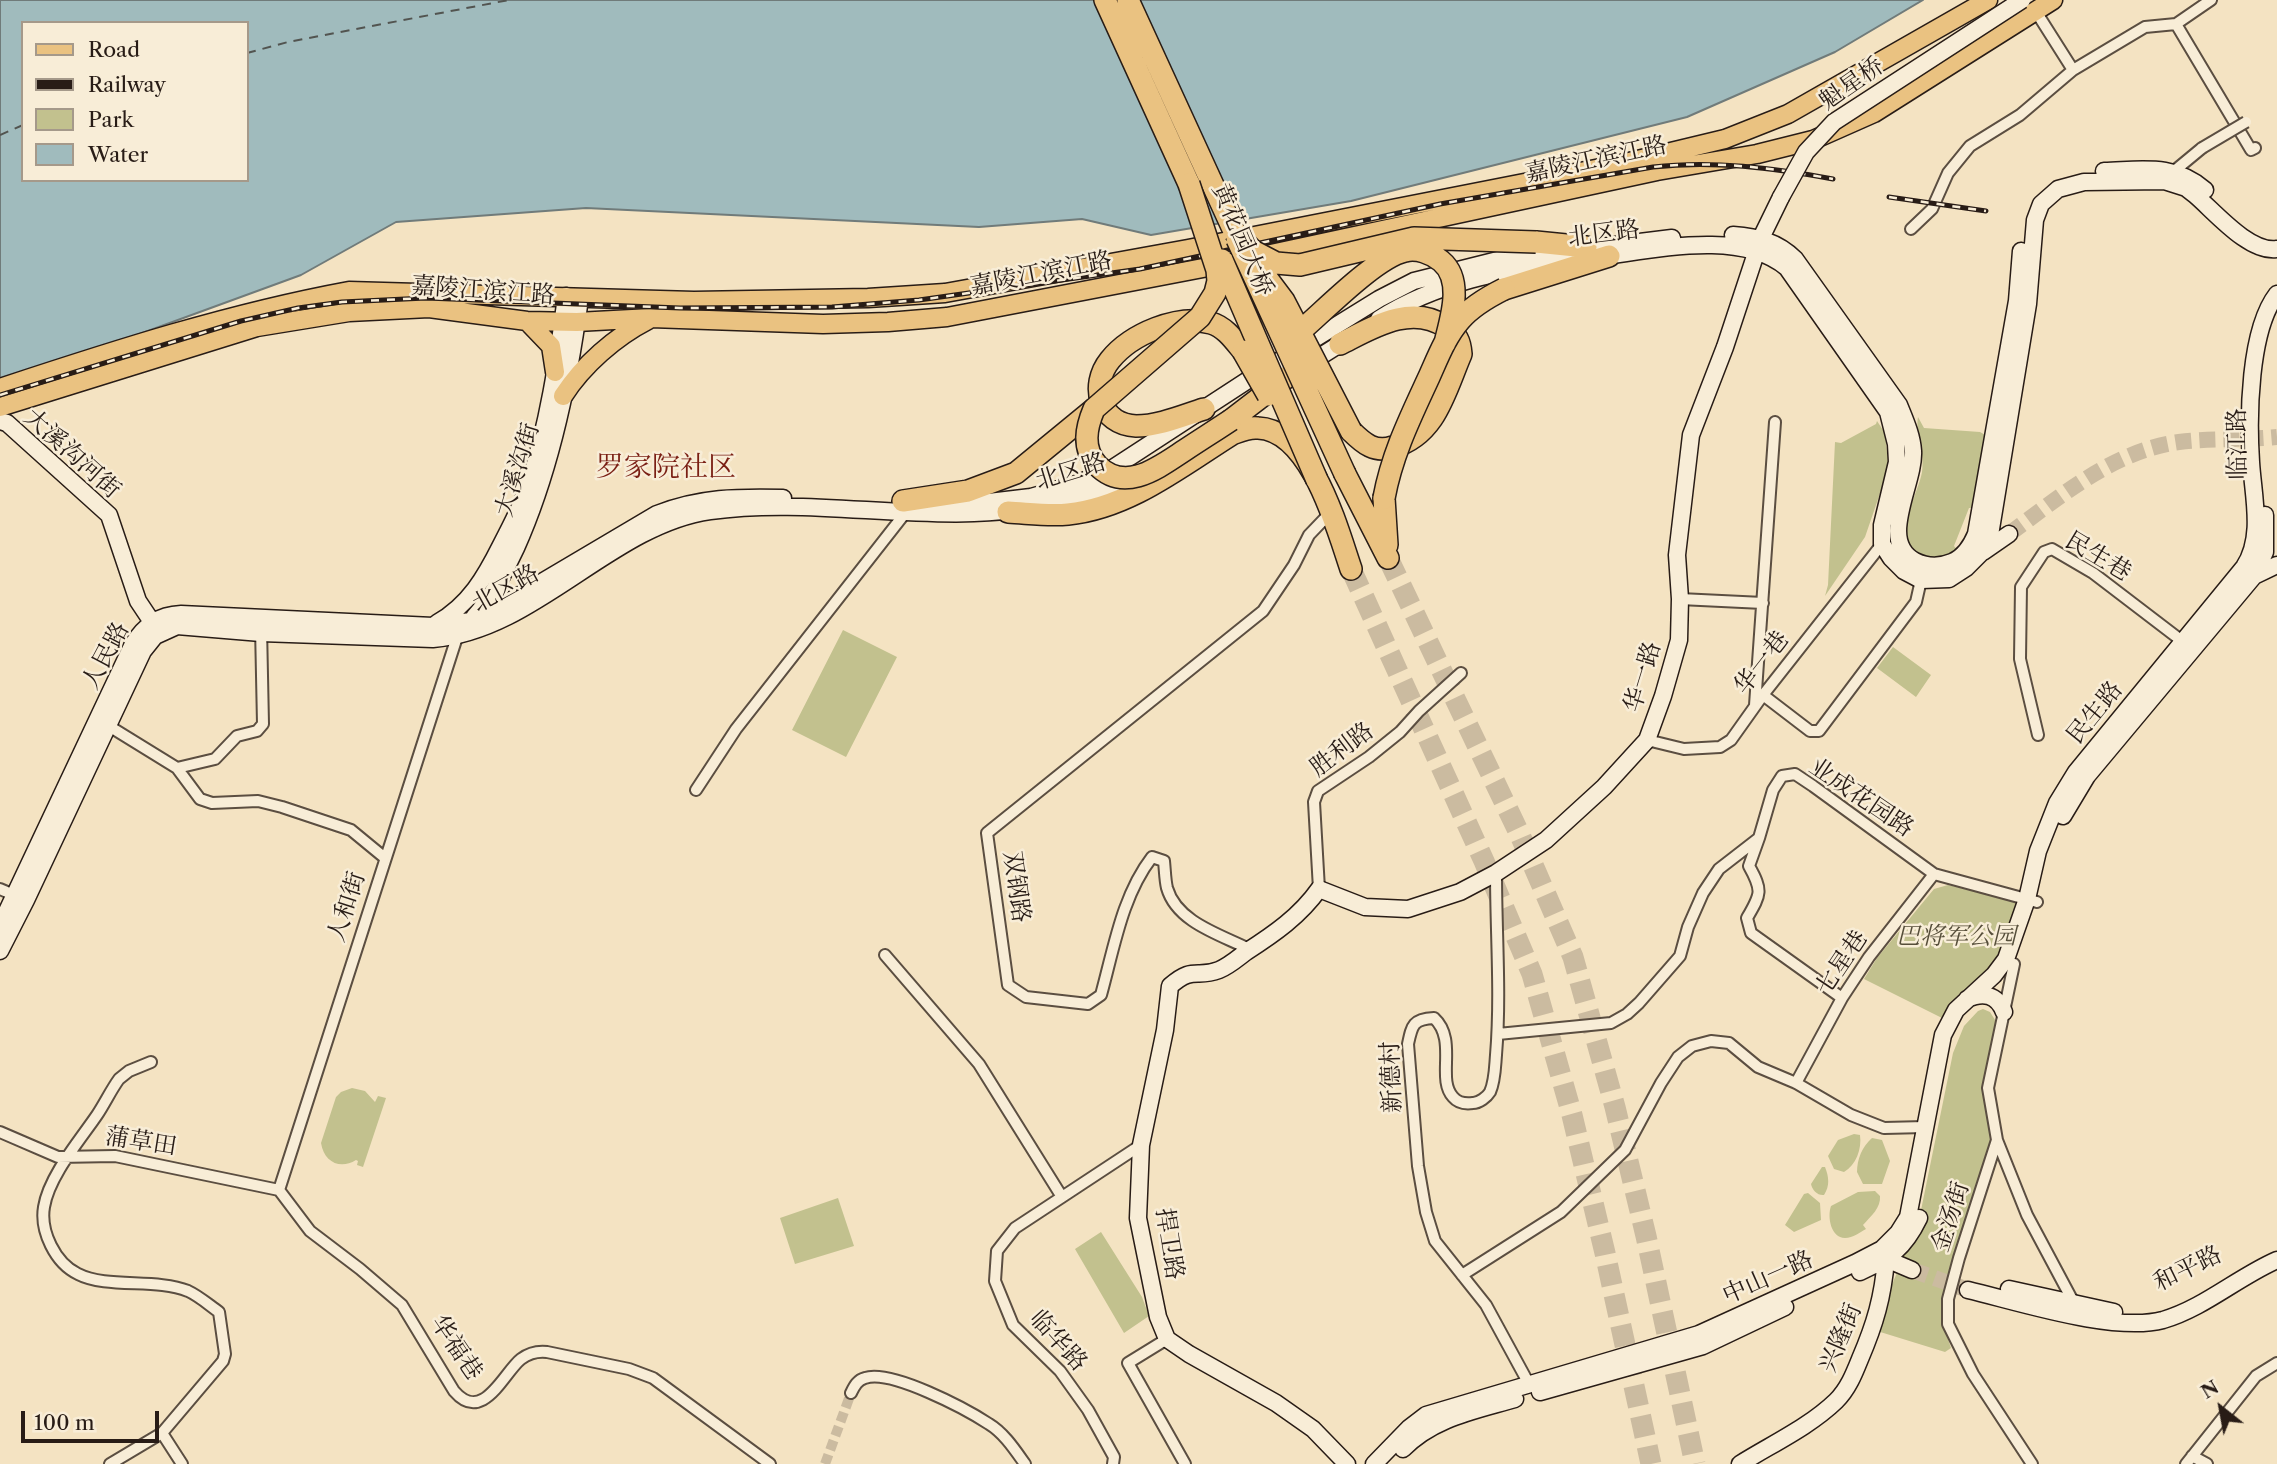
<!DOCTYPE html>
<html>
<head>
<meta charset="utf-8">
<style>
	body { margin:0 }
	#map { position:relative; width:2277px; height:1464px; overflow:hidden; background:#f4e3c2; font-family:"Libre Caslon Text",serif }
	canvas { display:block }
	.legend { position:absolute; left:21px; top:21px; width:228px; height:161px; box-sizing:border-box; background:#f8edd7; border:2px solid #a5998a; margin:0; padding:9px 12px; list-style:none; font-size:21px; color:#281c16 }
	.legend li { display:flex; align-items:center; gap:14px; height:35px }
	.legend b { width:35px; border:2px solid #a5998a }
	.north { position:absolute; left:2186px; top:1373px; width:70px; height:70px; -webkit-text-stroke:5px #f8edd7; paint-order:stroke; rotate:329deg; font-size:19px; font-weight:700; line-height:28px; text-align:center; color:#281c16 }
	.north::after { content:''; display:block; margin:auto; width:24px; height:32px; background:#281c16; clip-path:polygon(50% 0,100% 100%,50% 72%,0 100%) }
	.scale { position:absolute; left:21px; top:1411px; width:138px; height:32px; box-sizing:border-box; border:4px solid #281c16; border-top:0; padding-left:9px; font-size:21px; line-height:24px; white-space:nowrap; color:#281c16; -webkit-text-stroke:5px #f8edd7; paint-order:stroke }
</style>
</head>
<body>
<div id="map">
<canvas width="2277" height="1464"></canvas>
<ul class="legend">
<li><b style="height:9px;background:#eac281"></b>Road</li>
<li><b style="height:9px;background:#281c16"></b>Railway</li>
<li><b style="height:19px;background:#c2c18e"></b>Park</li>
<li><b style="height:19px;background:#a0bbbd"></b>Water</li>
</ul>
<div class="north">N</div>
<div class="scale">100 m</div>
</div>
<script>
const g = document.querySelector('canvas').getContext('2d');
g.lineJoin = 'round';
function fill(path, color) { g.fillStyle = color; g.fill(path, 'evenodd'); }
function strokePath(path, color, width, dash) { g.strokeStyle = color; g.lineWidth = width; g.lineCap = dash ? 'butt' : 'round'; g.setLineDash(dash || []); g.stroke(path); }
function write(font, color, halo, rows, align = 'center') {
  g.font = font + ' "Libre Caslon Text","Noto Serif SC",serif'; g.lineWidth = 5; g.setLineDash([]); g.textBaseline = 'middle'; g.strokeStyle = halo; g.fillStyle = color; for (const [text, x, y, turn = 0] of rows) {
    g.save(); g.translate(x, y); g.rotate((+turn || 0) * Math.PI / 180); g.textAlign = isNaN(turn) ? turn : align; if (halo) g.strokeText(text, 0, 0); g.fillText(text, 0, 0); g.restore();
  }
}
fill(new Path2D(`
	M 1918,417 L 1924,428 L 1980,432 L 1987,436 L 1975,508 L 1969,508 L 1954,546 L 1958,551 L 1946,558 L 1927,560 C 1922,557 1912,552 1909,547 C 1896,529 1919,491 1922,472 C 1925,453 1915,433 1918,417 Z
	M 1877,421 L 1885,433 L 1888,463 L 1886,476 L 1865,537 L 1825,596 L 1828,585 L 1835,442 L 1841,443 L 1876,424 Z
	M 843,630 L 897,657 L 846,757 L 792,730 Z
	M 1893,647 L 1931,675 L 1916,697 L 1877,668 Z
	M 1948,885 L 2015,901 L 2019,906 L 2004,953 L 1993,967 L 1962,994 L 1942,1018 L 1864,979 L 1877,958 L 1934,889 Z
	M 1983,1009 L 1990,1012 L 1997,1023 L 1986,1075 L 1991,1132 L 1990,1146 L 1944,1298 L 1944,1327 L 1951,1348 L 1945,1352 L 1877,1331 L 1888,1294 L 1919,1220 L 1953,1053 L 1964,1026 L 1978,1011 Z
	M 352,1088 L 365,1091 L 375,1102 L 378,1096 L 386,1098 L 363,1167 L 357,1165 L 358,1161 L 356,1160 C 340,1170 324,1162 321,1143 L 336,1097 L 341,1092 Z
	M 1854,1134 L 1860,1135 C 1862,1149 1856,1165 1844,1172 L 1834,1169 L 1828,1156 L 1838,1140 Z
	M 1872,1138 L 1882,1140 L 1890,1161 L 1882,1184 L 1863,1184 L 1857,1172 C 1857,1159 1862,1147 1872,1138 Z
	M 1822,1167 L 1825,1167 C 1829,1177 1830,1186 1824,1195 C 1818,1196 1812,1190 1811,1184 Z
	M 1875,1191 L 1880,1196 C 1881,1208 1871,1216 1863,1225 L 1866,1229 C 1860,1232 1853,1238 1845,1238 C 1831,1238 1827,1217 1831,1206 L 1858,1192 Z
	M 1808,1193 L 1820,1203 L 1821,1220 L 1794,1232 L 1785,1225 L 1804,1194 Z
	M 838,1198 L 854,1246 L 795,1264 L 780,1218 Z
	M 1101,1232 L 1142,1297 L 1149,1316 L 1124,1333 L 1075,1249 Z`), '#c2c18e');
const water = new Path2D(`
	M 0,0 L 1923,0 L 1835,52 L 1687,117 L 1351,201 L 1151,235 L 1082,219 L 979,227 L 586,208 L 396,222 L 301,275 L 104,347 L 0,380 ZM 23,23 L 247,23 L 247,180 L 23,180 Z`);
fill(water, '#a0bbbd');
strokePath(water, '#707b7a', 2);
strokePath(new Path2D(`
	M 247,53 L 288,42 L 509,0
	M 0,135 L 23,125`), '#525450', 2, [9, 7]);
strokePath(new Path2D(`
	M 825,1464 L 851,1393`), '#cbbba0', 10, [10, 5]);
strokePath(new Path2D(`
	M 2009,534 C 2061,496 2113,451 2179,442 C 2211,438 2245,440 2277,437
	M 1912,1270 L 1968,1290`), '#cbbba0', 16, [16, 8]);
strokePath(new Path2D(`
	M 1388,558 L 1520,835 L 1573,957 L 1615,1107 L 1646,1236 L 1695,1464
	M 1351,569 L 1484,861 L 1532,974 L 1572,1115 L 1605,1253 L 1651,1464`), '#cbbba0', 21, [21, 10]);
const street = new Path2D(`
	M 2035,10 L 2073,70 L 2145,27 L 2176,24 L 2211,0
	M 2176,24 L 2251,150 L 2255,148
	M 2173,172 L 2202,148
	M 1911,229 L 1932,209 L 1948,173 L 1970,146 L 2020,115 L 2073,70
	M 1680,599 L 1763,603
	M 1763,695 L 1810,731 L 1819,731 L 1916,602 L 1921,580
	M 1755,705 L 1775,422
	M 104,723 L 177,768 L 200,799 L 212,803 L 258,801 L 282,807 L 351,830 L 385,858
	M 2038,735 L 2020,659 L 2021,587 L 2044,552 L 2052,549 L 2093,573 L 2182,641
	M 1647,740 L 1684,749 L 1720,747 L 1731,740 L 1763,695 L 1882,544
	M 177,768 L 215,759 L 237,736 L 257,731 L 263,724 L 261,627
	M 696,790 L 736,729 L 906,512
	M 1759,838 L 1749,866 C 1763,891 1761,894 1747,918 L 1751,933 L 1842,998
	M 1496,873 C 1496,934 1501,995 1496,1055 C 1495,1067 1495,1081 1490,1092 C 1487,1097 1479,1103 1473,1103 C 1466,1104 1458,1103 1453,1097 C 1436,1079 1458,1040 1434,1018 C 1413,1019 1412,1025 1408,1044 L 1418,1166 L 1426,1212 L 1435,1241 L 1486,1305 L 1529,1384
	M 0,889 L 21,898
	M 1319,889 L 1314,802 L 1318,791 L 1369,757 L 1400,732 L 1419,711 L 1461,673
	M 1251,950 C 1222,935 1177,923 1167,888 C 1165,880 1165,870 1164,861 L 1152,857 C 1122,896 1114,948 1101,995 L 1088,1004 L 1026,997 L 1008,985 L 987,833 L 1263,611 L 1294,565 L 1309,535 L 1331,512
	M 885,955 L 979,1064 L 1062,1197
	M 2014,964 L 1988,1088 L 1997,1140 L 1959,1258 L 1948,1299 L 1948,1324 L 1973,1374 L 2032,1464
	M 1498,1034 L 1611,1023 L 1627,1014 L 1639,1003 L 1680,956 L 1688,927 L 1703,893 L 1719,869 L 1759,838 L 1773,790 L 1782,776 L 1795,774 L 1813,786 L 1934,874 L 2037,902
	M 1796,1083 L 1842,998 L 1869,957 L 1934,874
	M 0,1132 L 58,1157 L 115,1156 L 279,1190
	M 1997,1140 L 2027,1215 L 2075,1305
	M 279,1190 L 310,1231 L 360,1269 L 402,1305 L 454,1391 C 483,1425 504,1372 521,1359 C 529,1353 538,1351 547,1352 L 629,1369 L 653,1378 L 770,1464
	M 279,1190 L 457,637
	M 1462,1275 L 1561,1212 L 1625,1150 L 1661,1083 L 1678,1057 L 1692,1046 L 1711,1041 L 1729,1043 L 1758,1067 L 1796,1083 L 1851,1115 L 1884,1128 L 1925,1127
	M 1167,1339 L 1128,1363 L 1185,1464
	M 851,1393 C 854,1387 857,1380 865,1378 C 891,1369 966,1409 989,1424 C 1004,1433 1015,1450 1025,1464
	M 162,1433 L 182,1464
	M 2192,1456 L 2207,1464
	M 110,1464 L 162,1433 L 223,1361 L 225,1354 L 219,1312 C 209,1305 199,1296 188,1291 C 156,1278 107,1289 78,1274 C 55,1263 40,1231 44,1207 C 49,1176 80,1140 97,1115 C 105,1103 111,1090 119,1079 L 129,1071 L 151,1062
	M 1113,1464 L 1114,1457 L 1088,1410 L 1060,1371 L 1013,1325 L 995,1281 L 997,1251 L 1015,1228 L 1141,1145
	M 2186,1464 L 2256,1376 L 2277,1363`);
const secondary = new Path2D(`
	M 2104,171 C 2142,170 2174,163 2205,190
	M 1733,235 C 1757,237 1777,241 1795,259 L 1899,405 C 1905,420 1912,435 1913,451 C 1915,484 1877,541 1915,561 C 1927,567 1940,567 1952,562 C 1964,557 1971,546 1976,534 L 2017,301 L 2021,251
	M 1599,257 C 1655,250 1741,229 1787,268 L 1888,412 L 1896,444 L 1897,462 L 1882,525 L 1882,544 L 1891,558 L 1904,571 L 1921,580 L 1949,579 L 1966,568 L 1981,553 L 1990,535 L 2028,304 L 2035,220 L 2041,204 L 2058,189 L 2084,182 L 2164,181 L 2186,188 L 2195,195 C 2215,212 2249,253 2277,249
	M 1379,319 C 1437,282 1503,270 1570,261
	M 1305,366 L 1348,339
	M 0,421 L 7,423 L 109,515 L 138,601 L 152,622 L 161,627
	M 945,502 L 989,502 L 1031,497 L 1079,483 L 1113,468 L 1248,380 L 1379,299 L 1414,281 L 1502,259 L 1672,238
	M 1983,552 L 2009,534
	M 2254,576 L 2265,552 L 2265,515
	M 474,617 C 493,596 504,573 516,548 C 551,470 569,383 580,298
	M 437,623 C 469,605 485,577 501,545 C 511,526 521,507 528,487 C 548,425 558,360 566,296
	M 2063,816 L 2087,776 L 2254,576 L 2277,565
	M 0,926 L 133,644 C 145,625 159,615 181,614 L 433,626 L 471,621 L 488,614 L 657,514 C 701,497 737,497 783,498
	M 0,951 L 26,900 L 143,651 L 155,636 L 177,626 L 261,633 L 433,639 C 535,631 611,525 710,511 C 833,494 959,535 1080,496 C 1096,490 1115,486 1129,477
	M 1967,999 C 1983,992 1997,994 2004,1012
	M 1883,1251 L 1886,1259 L 1912,1270
	M 1860,1272 C 1890,1258 1904,1249 1919,1218
	M 2009,1289 L 2114,1312
	M 1968,1290 C 2019,1302 2114,1333 2163,1320 C 2204,1308 2238,1277 2277,1260
	M 1540,1392 L 1703,1346 L 1785,1307
	M 1403,1449 C 1433,1418 1474,1411 1515,1399
	M 1347,1464 L 1313,1429 L 1276,1403 L 1189,1354 L 1167,1339 L 1158,1317 L 1138,1218 L 1141,1145 L 1165,1030 L 1170,986 C 1194,965 1196,979 1219,970 C 1229,966 1238,958 1246,952 C 1274,934 1300,916 1319,889 L 1365,907 L 1408,909 L 1460,892 L 1496,873 L 1546,840 L 1604,787 L 1647,740 L 1663,696 L 1679,640 L 1680,599 L 1677,555 L 1691,435 L 1725,347 L 1761,238 L 1781,197
	M 1374,1464 L 1409,1428 L 1426,1415 L 1699,1334 L 1855,1263 L 1882,1249 L 1898,1233 L 1908,1217 L 1943,1035 L 1956,1010 L 1994,975 L 2006,959 L 2027,899 L 2038,851 L 2057,803 L 2076,772 L 2244,567 C 2264,537 2253,496 2251,462 C 2248,417 2249,330 2277,294
	M 1740,1464 C 1772,1444 1809,1427 1836,1401 C 1848,1389 1854,1374 1860,1359 C 1875,1324 1883,1297 1886,1259`);
const primary = new Path2D(`
	M 1257,257 L 1657,171 L 1757,154 L 1813,140 L 1874,113 L 2053,0
	M 527,321 L 551,346 L 555,372
	M 0,388 C 115,350 230,313 349,291 L 694,301 L 868,298 L 945,293 L 1188,249 L 1621,164 L 1725,139 L 1788,114 L 1988,0
	M 563,396 C 583,365 615,337 648,320
	M 0,407 L 257,327 L 349,312 L 429,308 L 527,321 L 577,322 L 651,318 L 823,324 L 888,322 L 947,317 L 1229,263`);
const highway = new Path2D(`
	M 1105,0 L 1189,184
	M 1128,0 L 1234,231
	M 1536,242 L 1586,247
	M 1504,289 L 1609,256
	M 1340,344 C 1372,328 1411,303 1446,327 C 1457,335 1460,341 1461,354 C 1445,391 1436,435 1393,447 C 1375,453 1364,444 1351,431
	M 1204,409 C 1182,416 1159,426 1136,426 C 1100,424 1089,386 1110,360 C 1131,334 1178,314 1211,323 C 1225,327 1234,340 1243,351
	M 1231,420 L 1287,377
	M 1345,474 L 1388,558
	M 1384,498 L 1387,545
	M 903,501 L 968,491 L 1016,473 L 1094,409
	M 1008,512 C 1028,513 1048,516 1068,514 C 1129,508 1181,466 1232,434 C 1240,431 1248,427 1258,428 C 1311,430 1337,528 1351,569`);
strokePath(street, '#5b4e41', 14);
strokePath(secondary, '#281c16', 19);
strokePath(primary, '#281c16', 21);
strokePath(highway, '#281c16', 24);
strokePath(street, '#f8edd7', 10);
strokePath(secondary, '#f8edd7', 16);
strokePath(primary, '#eac281', 18);
strokePath(highway, '#eac281', 21);
const rail = new Path2D(`
	M 1889,197 L 1986,211
	M 0,395 L 241,321 L 298,308 L 342,302 L 426,298 L 680,308 L 832,307 L 919,300 L 1140,269 L 1440,204 L 1653,167 C 1713,160 1773,168 1833,179`);
strokePath(rail, '#281c16', 5);
strokePath(rail, '#f8edd7', 2.5, [8]);
const streetBridge = new Path2D(`
	M 2202,148 L 2246,122`);
const secondaryBridge = new Path2D(`
	M 1781,197 L 1806,152 L 1834,122 L 2022,0`);
const highwayBridge = new Path2D(`
	M 1189,184 L 1217,270 L 1218,281 L 1215,293 L 1200,317 L 1094,409 C 1086,428 1082,448 1097,465 C 1125,494 1159,467 1185,450 C 1200,440 1216,430 1231,420
	M 1234,231 L 1253,251 L 1276,263 L 1300,265 L 1414,238 L 1536,242
	M 1237,239 L 1345,474
	M 1222,260 L 1317,480
	M 1263,273 L 1284,301 L 1351,431
	M 1305,327 C 1328,307 1377,257 1405,251 C 1417,248 1431,253 1441,261 C 1464,280 1451,318 1445,343
	M 1243,351 L 1268,395
	M 1384,498 C 1392,454 1411,416 1429,377 C 1438,357 1446,336 1460,320 C 1472,306 1488,297 1504,289`);
strokePath(streetBridge, '#5b4e41', 14, []);
strokePath(secondaryBridge, '#281c16', 19, []);
strokePath(highwayBridge, '#281c16', 24, []);
strokePath(streetBridge, '#f8edd7', 10);
strokePath(secondaryBridge, '#f8edd7', 16);
strokePath(highwayBridge, '#eac281', 21);
write('24px', '#281c16', '#f8edd7', [
	["魁星桥",1852,84,-35],
	["嘉陵江滨江路",1596,160,-12],
	["北区路",1604,234,-7],
	["黄花园大桥",1242,240,67],
	["嘉陵江滨江路",1041,274,-11],
	["嘉陵江滨江路",483,291,4],
	["临江路",2238,444,-91],
	["大溪沟河街",72,454,42],
	["大溪沟街",518,470,-73],
	["北区路",1071,472,-17],
	["民生巷",2098,557,31],
	["北区路",506,589,-29],
	["人民路",106,656,-62],
	["华一巷",1762,663,-52],
	["华一路",1643,677,-73],
	["民生路",2095,713,-51],
	["胜利路",1342,750,-37],
	["业成花园路",1861,798,34],
	["双钢路",1016,887,82],
	["人和街",347,907,-72],
	["七星巷",1842,963,-56],
	["新德村",1392,1077,-92],
	["蒲草田",141,1142,9],
	["金汤街",1951,1217,-72],
	["捍卫路",1169,1244,81],
	["和平路",2188,1269,-26],
	["中山一路",1768,1278,-24],
	["兴隆街",1841,1338,-67],
	["临华路",1058,1341,48],
	["华福巷",456,1348,56]
]);
write('italic 24px', '#564e3a', '#f8edd7', [
	["巴将军公园",1956,937]
]);
write('28px', '#7a1f14', '#f8edd7', [
	["罗家院社区",666,468]
]);
</script>
</body>
</html>
